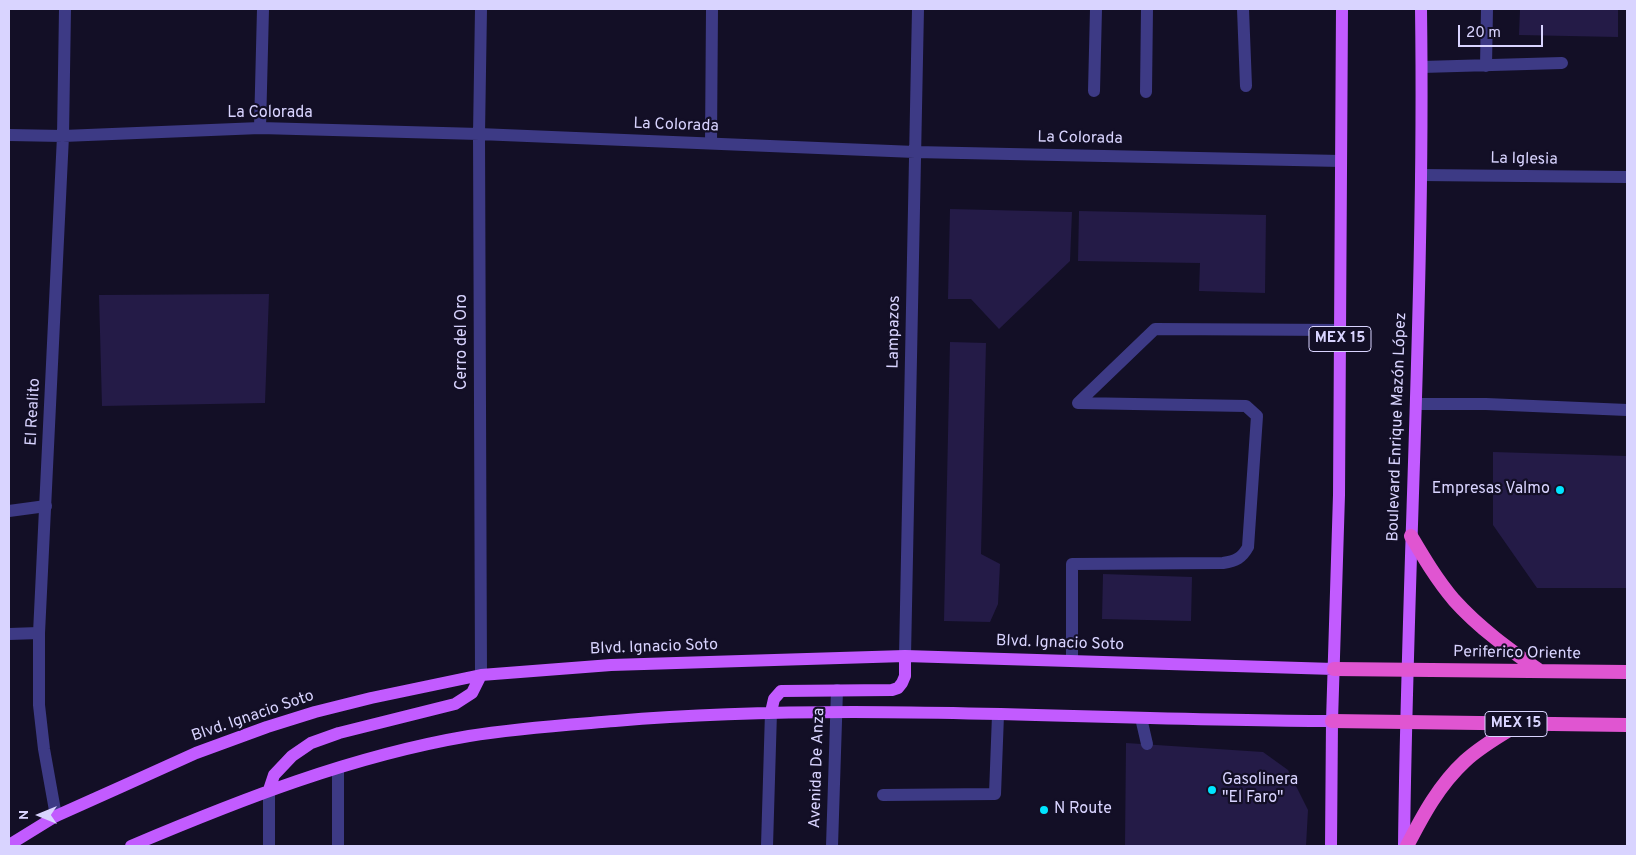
<!DOCTYPE html>
<html>
<head>
<meta charset="utf-8">
<style>
	body { margin:0 }
	#map { position:relative; width:1636px; height:855px; overflow:hidden; background:#130f26; font-family:Overpass,sans-serif }
	canvas { display:block }
	.frame { position:absolute; inset:0; border:10px solid #d9d4ff; pointer-events:none }
	.north { position:absolute; left:15px; top:790px; width:50px; height:50px; -webkit-text-stroke:4px #130f26; paint-order:stroke; rotate:270deg; font-size:14px; font-weight:700; line-height:20px; text-align:center; color:#d9d4ff }
	.north::after { content:''; display:block; margin:auto; width:18px; height:22px; background:#d9d4ff; clip-path:polygon(50% 0,100% 100%,50% 72%,0 100%) }
	.scale { position:absolute; left:1458px; top:25px; width:85px; height:22px; box-sizing:border-box; border:2px solid #d9d4ff; border-top:0; padding-left:6px; font-size:15px; line-height:18px; white-space:nowrap; color:#d9d4ff; -webkit-text-stroke:4px #130f26; paint-order:stroke }
</style>
</head>
<body>
<div id="map">
<canvas width="1636" height="855"></canvas>
<div class="frame"></div>
<div class="north">N</div>
<div class="scale">20 m</div>
</div>
<script>
const g = document.querySelector('canvas').getContext('2d');
g.lineJoin = 'round';
function fill(path, color) { g.fillStyle = color; g.fill(path, 'evenodd'); }
function strokePath(path, color, width, dash) { g.strokeStyle = color; g.lineWidth = width; g.lineCap = dash ? 'butt' : 'round'; g.setLineDash(dash || []); g.stroke(path); }
function write(font, color, halo, rows, align = 'center') {
  g.font = font + ' Overpass,sans-serif'; g.lineWidth = 4.5; g.setLineDash([]); g.textBaseline = 'middle'; g.strokeStyle = halo; g.fillStyle = color; for (const [text, x, y, turn = 0] of rows) {
    g.save(); g.translate(x, y); g.rotate((+turn || 0) * Math.PI / 180); g.textAlign = isNaN(turn) ? turn : align; if (halo) g.strokeText(text, 0, 0); g.fillText(text, 0, 0); g.restore();
  }
}
fill(new Path2D(`
	M 1520,9 L 1618,9 L 1618,37 L 1519,35 Z
	M 950,209 L 1072,212 L 1070,261 L 999,329 L 971,299 L 948,299 Z
	M 1079,211 L 1266,215 L 1265,293 L 1199,291 L 1200,263 L 1078,261 Z
	M 269,294 L 265,403 L 102,406 L 99,295 Z
	M 950,342 L 986,343 L 981,554 L 1000,564 L 998,604 L 990,622 L 944,621 Z
	M 1493,452 L 1627,456 L 1627,588 L 1537,588 L 1493,525 Z
	M 1103,574 L 1192,577 L 1191,621 L 1102,619 Z
	M 1126,743 L 1263,752 L 1288,770 L 1308,810 L 1306,846 L 1125,846 Z`), '#241b47');
strokePath(new Path2D(`
	M 1243,9 L 1246,86
	M 1486,66 L 1487,9
	M 1422,67 L 1562,63
	M 1094,91 L 1096,9
	M 1146,92 L 1147,9
	M 711,143 L 712,9
	M 1078,403 L 1155,329 L 1340,330
	M 1417,404 L 1486,404 L 1627,410
	M 9,511 L 46,506
	M 9,634 L 39,633
	M 1072,660 L 1072,564 L 1223,563 C 1236,561 1242,558 1248,547 L 1257,416 L 1246,406 L 1078,403
	M 1141,718 L 1147,744
	M 883,795 L 995,794 L 998,715`), '#3d3a85', 12);
strokePath(new Path2D(`
	M 260,128 L 263,9
	M 9,135 L 63,136 L 260,128 L 479,134 L 915,152 L 1341,161
	M 1421,175 L 1627,177
	M 905,656 L 918,9
	M 481,675 L 479,134 L 481,9
	M 56,816 L 44,749 L 39,705 L 39,633 L 63,136 L 65,9
	M 269,846 L 269,790
	M 338,846 L 338,769
	M 767,846 L 771,712
	M 832,846 L 837,690`), '#3d3a85', 12);
strokePath(new Path2D(`
	M 771,712 L 774,699 L 781,691 L 892,690 L 898,688 L 902,683 L 905,676 L 905,656
	M 269,790 L 274,775 L 292,756 L 311,743 L 339,733 L 455,704 L 472,693 L 481,675
	M 9,845 L 56,816 L 123,786 L 196,753 L 267,727 L 315,712 L 371,698 L 481,675 L 611,665 L 905,656 L 1334,669
	M 131,846 C 240,800 351,756 469,736 C 517,728 566,725 615,721 C 853,701 1093,721 1332,721
	M 1331,846 L 1332,721 L 1339,495 L 1342,9
	M 1404,846 C 1407,567 1425,288 1421,9`), '#c25bff', 12);
strokePath(new Path2D(`
	M 1411,536 C 1424,558 1437,580 1454,600 C 1479,628 1510,650 1540,671
	M 1334,669 L 1627,672
	M 1332,721 L 1627,725
	M 1407,846 C 1423,815 1439,785 1465,761 C 1481,746 1501,735 1519,724`), '#e055d1', 14);
for (const [x, y, r, color] of [
	[1560,490,5,"#00e5ff"],
	[1212,790,5,"#00e5ff"],
	[1044,810,5,"#00e5ff"]
]) { const dot = new Path2D(); dot.arc(x, y, r, 0, 2 * Math.PI); g.fillStyle = color; g.fill(dot); strokePath(dot, '#130f26', 2); }
for (const [x, y, w] of [
	[1340,339,62],
	[1516,724,62]
]) { const box = new Path2D(); box.roundRect(x - w / 2, y - 12.5, w, 25, 4); g.fillStyle = '#130f26'; g.fill(box); strokePath(box, '#d9d4ff', 1); }
write('bold 15px', '#d9d4ff', null, [
	["MEX 15",1340,339],
	["MEX 15",1516,724]
]);
write('16px', '#d9d4ff', '#130f26', [
	["La Colorada",270,114],
	["La Colorada",676,126,2],
	["La Colorada",1080,139,1],
	["La Iglesia",1524,160,1],
	["Lampazos",895,332,-89],
	["Cerro del Oro",463,342,-90],
	["El Realito",34,412,-87],
	["Boulevard Enrique Mazón López",1398,427,-88],
	["Blvd. Ignacio Soto",1060,644,2],
	["Blvd. Ignacio Soto",654,648,-2],
	["Periferico Oriente",1517,654,1],
	["Blvd. Ignacio Soto",253,717,-19],
	["Avenida De Anza",818,768,-88]
]);
write('16px', '#d9d4ff', '#130f26', [
	["Empresas Valmo",1550,490,"right"],
	["Gasolinera",1222,781],
	["\"El Faro\"",1222,799],
	["N Route",1054,810]
], 'left');
</script>
</body>
</html>
